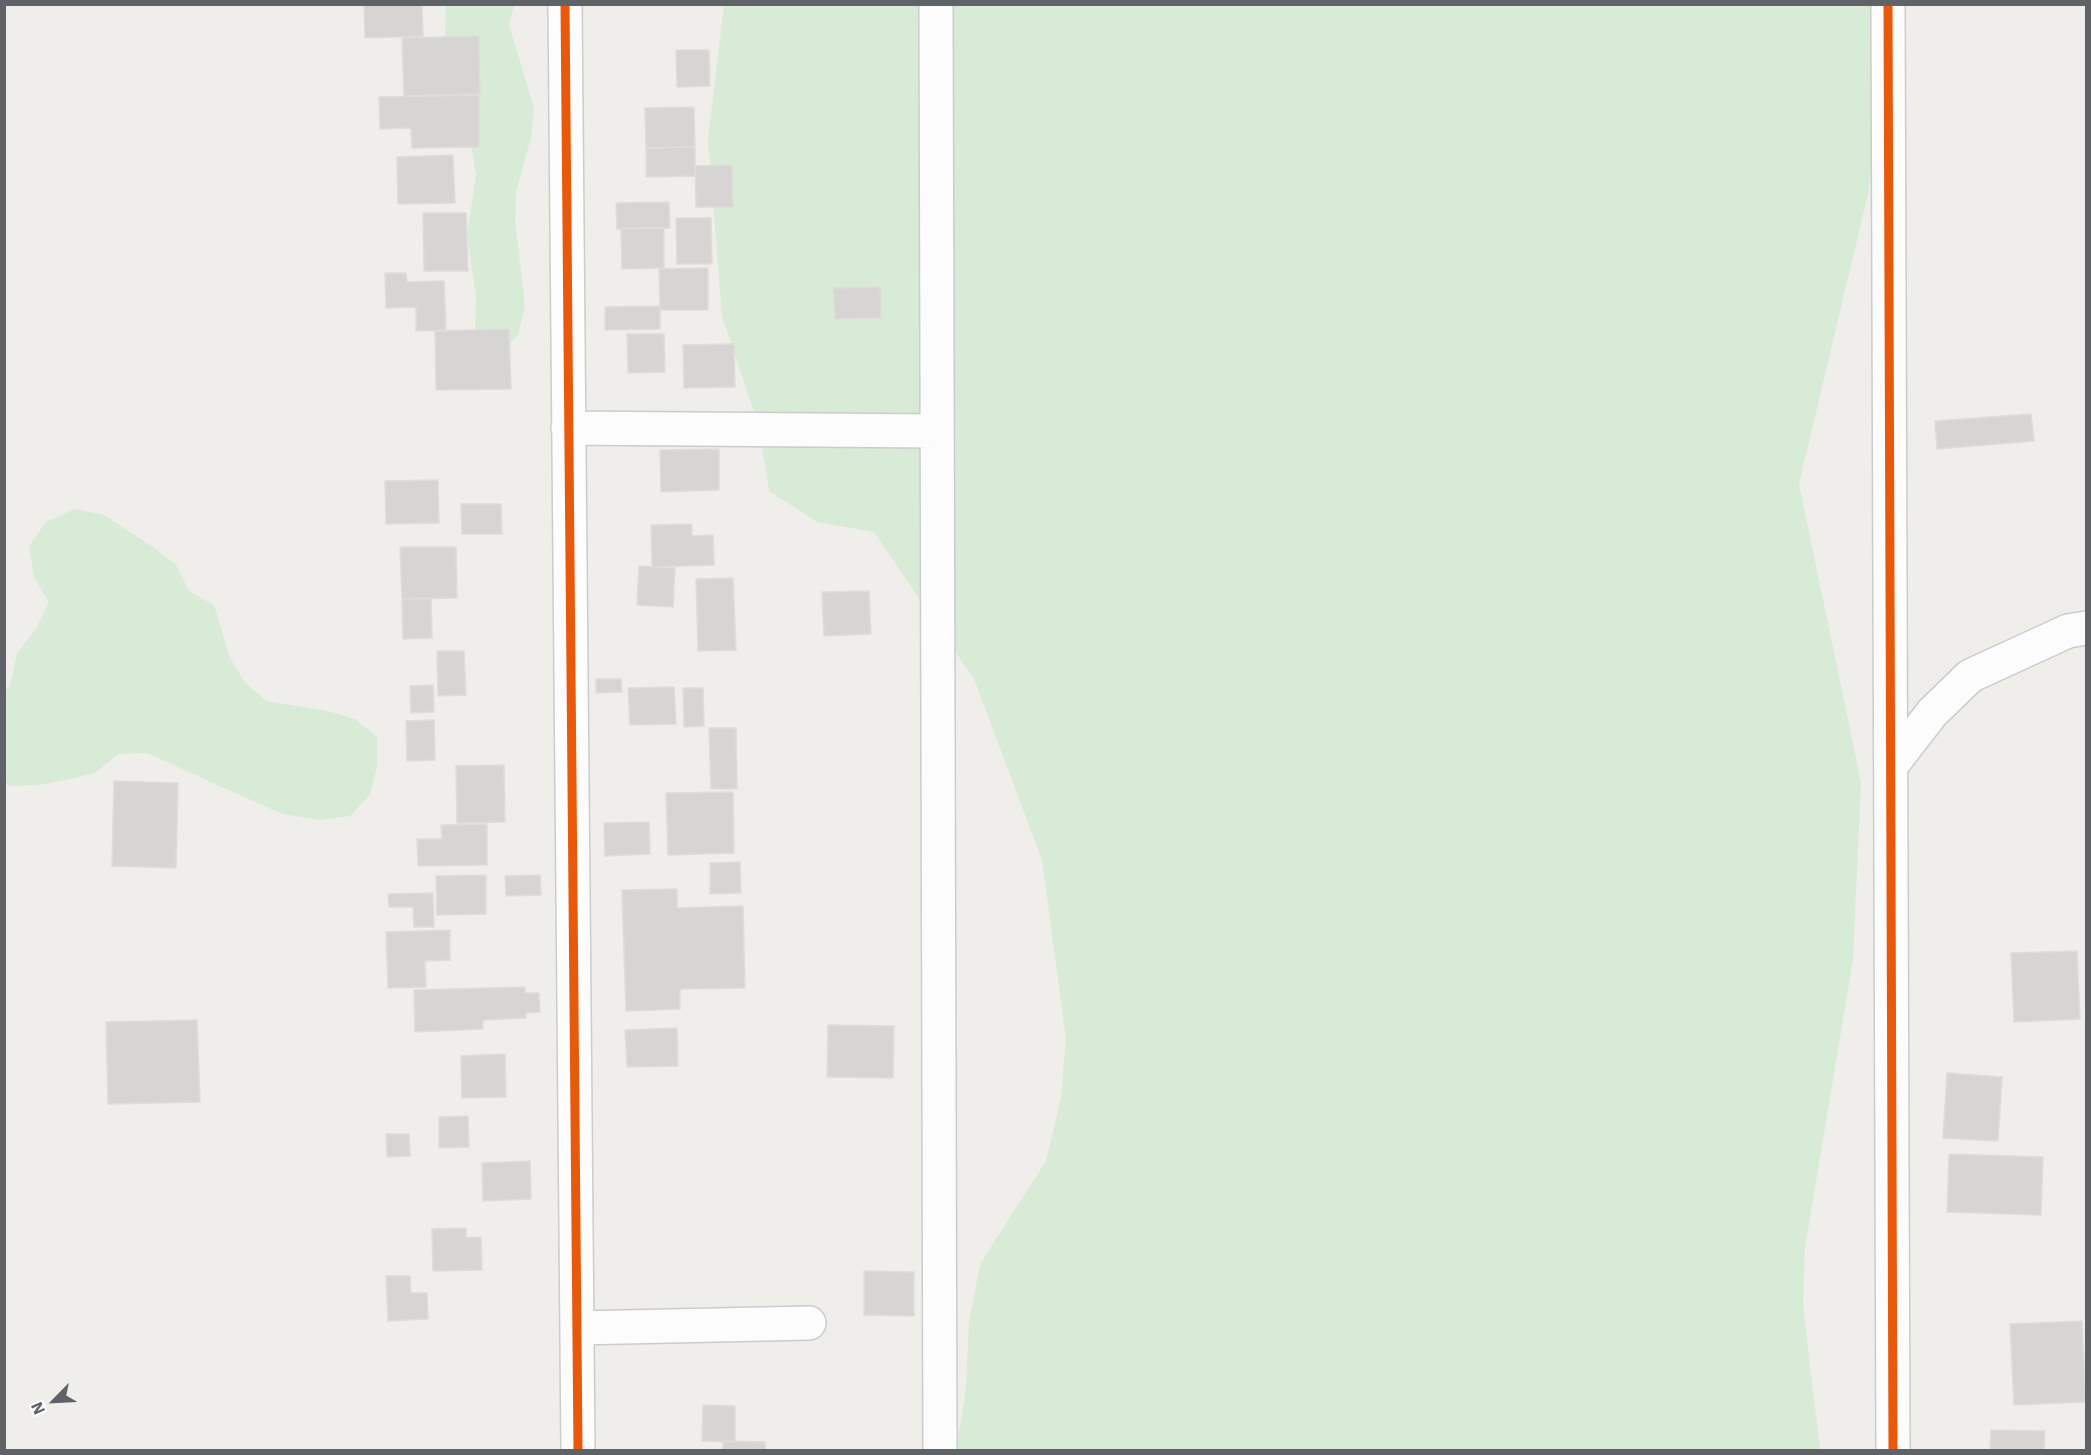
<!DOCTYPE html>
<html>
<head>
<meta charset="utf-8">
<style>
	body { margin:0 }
	#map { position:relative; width:2091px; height:1455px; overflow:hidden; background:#efeeea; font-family:"IBM Plex Sans",sans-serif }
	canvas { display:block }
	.frame { position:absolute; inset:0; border:6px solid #5f6368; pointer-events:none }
	.north { position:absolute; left:24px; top:1371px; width:60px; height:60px; -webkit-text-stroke:4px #fff; paint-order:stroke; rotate:246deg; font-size:16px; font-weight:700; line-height:24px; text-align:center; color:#5f6368 }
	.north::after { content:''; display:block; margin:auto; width:21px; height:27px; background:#5f6368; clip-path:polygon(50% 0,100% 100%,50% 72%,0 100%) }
</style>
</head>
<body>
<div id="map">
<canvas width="2091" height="1455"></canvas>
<div class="frame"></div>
<div class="north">N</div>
</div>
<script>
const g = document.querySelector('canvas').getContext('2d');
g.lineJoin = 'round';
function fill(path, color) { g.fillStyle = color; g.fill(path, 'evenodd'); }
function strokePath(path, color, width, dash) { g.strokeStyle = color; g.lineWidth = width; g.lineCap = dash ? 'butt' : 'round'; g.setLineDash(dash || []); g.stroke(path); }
fill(new Path2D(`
	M 446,5 L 514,5 L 509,25 L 534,108 L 531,137 L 516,192 L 515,220 L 525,307 L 518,335 L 499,356 L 475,327 L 476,297 L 467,234 L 476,175 L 471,145 L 449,91 L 444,59 Z
	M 724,5 L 1884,5 L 1882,73 L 1868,194 L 1799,484 L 1861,782 L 1853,960 L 1805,1248 L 1803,1305 L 1820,1450 L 956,1450 L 966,1389 L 969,1322 L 980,1264 L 1046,1161 L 1061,1098 L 1066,1039 L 1042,860 L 974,679 L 874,532 L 817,522 L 769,491 L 759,427 L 722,316 L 708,139 Z
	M 75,509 L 104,515 L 153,547 L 176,565 L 189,591 L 214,605 L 230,658 L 245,682 L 266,701 L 328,711 L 355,719 L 377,737 L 377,767 L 370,795 L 350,816 L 320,820 L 282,814 L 147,753 L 118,754 L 95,773 L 66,780 L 38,785 L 9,786 L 4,781 L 5,692 L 11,683 L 17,653 L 36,629 L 49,602 L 34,577 L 29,546 L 46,522 Z`), '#d8ebd6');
const building = new Path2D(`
	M 364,4 L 422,4 L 423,36 L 365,38 Z
	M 479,36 L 480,94 L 404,96 L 402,38 Z
	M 676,50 L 709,50 L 710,86 L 677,87 Z
	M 479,95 L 479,147 L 412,148 L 411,128 L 380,129 L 379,97 Z
	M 694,107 L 695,147 L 646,148 L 645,108 Z
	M 695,147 L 695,176 L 646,177 L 646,148 Z
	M 453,155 L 455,203 L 398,204 L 397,157 Z
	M 732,165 L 733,207 L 696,207 L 695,166 Z
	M 669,202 L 670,228 L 617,229 L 616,203 Z
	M 423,213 L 466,213 L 468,271 L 424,271 Z
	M 676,218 L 711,218 L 712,264 L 677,264 Z
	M 621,228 L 664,228 L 664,268 L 622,269 Z
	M 708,268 L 708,310 L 660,310 L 659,269 Z
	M 385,273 L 406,273 L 407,282 L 444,281 L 446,330 L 416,331 L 416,307 L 386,308 Z
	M 880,287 L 881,318 L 835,319 L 833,288 Z
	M 660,306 L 660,329 L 605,330 L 605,307 Z
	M 509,329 L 511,389 L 436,390 L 435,331 Z
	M 627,334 L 664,334 L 665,372 L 628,373 Z
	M 734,344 L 735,387 L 684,388 L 683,345 Z
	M 2031,414 L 2034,441 L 1937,449 L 1935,421 Z
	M 719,449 L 719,490 L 661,492 L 660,450 Z
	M 438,480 L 439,523 L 386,524 L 385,481 Z
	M 461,504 L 501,504 L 502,534 L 462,534 Z
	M 692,524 L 692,536 L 713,535 L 714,565 L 652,567 L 651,525 Z
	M 400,547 L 456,547 L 457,598 L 402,599 Z
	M 639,566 L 675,568 L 673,607 L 637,605 Z
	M 733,578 L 736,650 L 698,651 L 696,579 Z
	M 869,591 L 871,634 L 824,636 L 822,592 Z
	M 431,598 L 432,638 L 403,639 L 402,599 Z
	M 437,651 L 464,651 L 466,695 L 438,696 Z
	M 596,679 L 621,679 L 622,692 L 596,693 Z
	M 433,685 L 434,712 L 411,713 L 410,686 Z
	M 674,687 L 676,724 L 630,725 L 628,688 Z
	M 683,688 L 703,688 L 704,726 L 684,727 Z
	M 434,720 L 435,760 L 407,761 L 406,721 Z
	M 709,728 L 736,728 L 737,789 L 711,789 Z
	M 504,765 L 505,822 L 457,823 L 456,766 Z
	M 114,781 L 178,783 L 176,868 L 112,866 Z
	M 733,792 L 734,853 L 668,855 L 666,793 Z
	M 649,822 L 650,854 L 605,856 L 604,823 Z
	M 487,824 L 487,865 L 418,866 L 417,839 L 442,839 L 441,825 Z
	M 740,862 L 741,893 L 710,894 L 710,863 Z
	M 486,875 L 486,914 L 437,915 L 436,876 Z
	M 540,875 L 541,895 L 506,896 L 505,876 Z
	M 677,889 L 677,908 L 743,906 L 745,988 L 680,989 L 680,1009 L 626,1011 L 622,890 Z
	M 433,893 L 434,927 L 414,927 L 413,907 L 389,907 L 388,894 Z
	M 450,930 L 450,960 L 425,961 L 426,987 L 388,988 L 386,932 Z
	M 2077,951 L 2080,1019 L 2014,1022 L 2011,953 Z
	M 525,987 L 525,993 L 539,993 L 540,1012 L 526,1013 L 526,1018 L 483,1020 L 483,1029 L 415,1032 L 414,990 Z
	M 197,1020 L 200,1102 L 108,1104 L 106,1022 Z
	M 828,1025 L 894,1026 L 893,1078 L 827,1077 Z
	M 677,1028 L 678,1066 L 627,1067 L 625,1030 Z
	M 505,1054 L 506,1097 L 462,1098 L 461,1056 Z
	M 1947,1073 L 2002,1077 L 1998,1141 L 1943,1138 Z
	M 468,1116 L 469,1147 L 439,1148 L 439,1117 Z
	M 386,1134 L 409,1134 L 410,1156 L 387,1157 Z
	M 1949,1154 L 2043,1157 L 2041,1215 L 1947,1212 Z
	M 530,1161 L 531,1199 L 483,1201 L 482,1163 Z
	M 466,1228 L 466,1238 L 481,1237 L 482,1270 L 433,1271 L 432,1229 Z
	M 864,1271 L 914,1272 L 914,1316 L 864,1315 Z
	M 386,1276 L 410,1276 L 411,1293 L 427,1293 L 428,1319 L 388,1321 Z
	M 2082,1321 L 2086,1402 L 2014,1405 L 2010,1324 Z
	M 703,1405 L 735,1406 L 735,1442 L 702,1441 Z
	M 1991,1430 L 2045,1431 L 2044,1450 L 1990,1450 Z
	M 723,1441 L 765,1442 L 765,1450 L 723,1450 Z`);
fill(building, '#d6d5d3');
strokePath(building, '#deddd9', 1.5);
const minor = new Path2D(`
	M 565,4 L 578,1450
	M 936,4 L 940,1450
	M 1888,4 L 1893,1450
	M 568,428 L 937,431
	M 1891,766 L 1932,713 L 1970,676 L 2068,631 L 2086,628
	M 577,1328 L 809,1323`);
strokePath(minor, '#cbcccc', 36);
strokePath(minor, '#fdfcfc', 33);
strokePath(new Path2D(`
	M 565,4 L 578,1450
	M 1888,4 L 1893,1450`), '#e8590c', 9);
</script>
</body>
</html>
